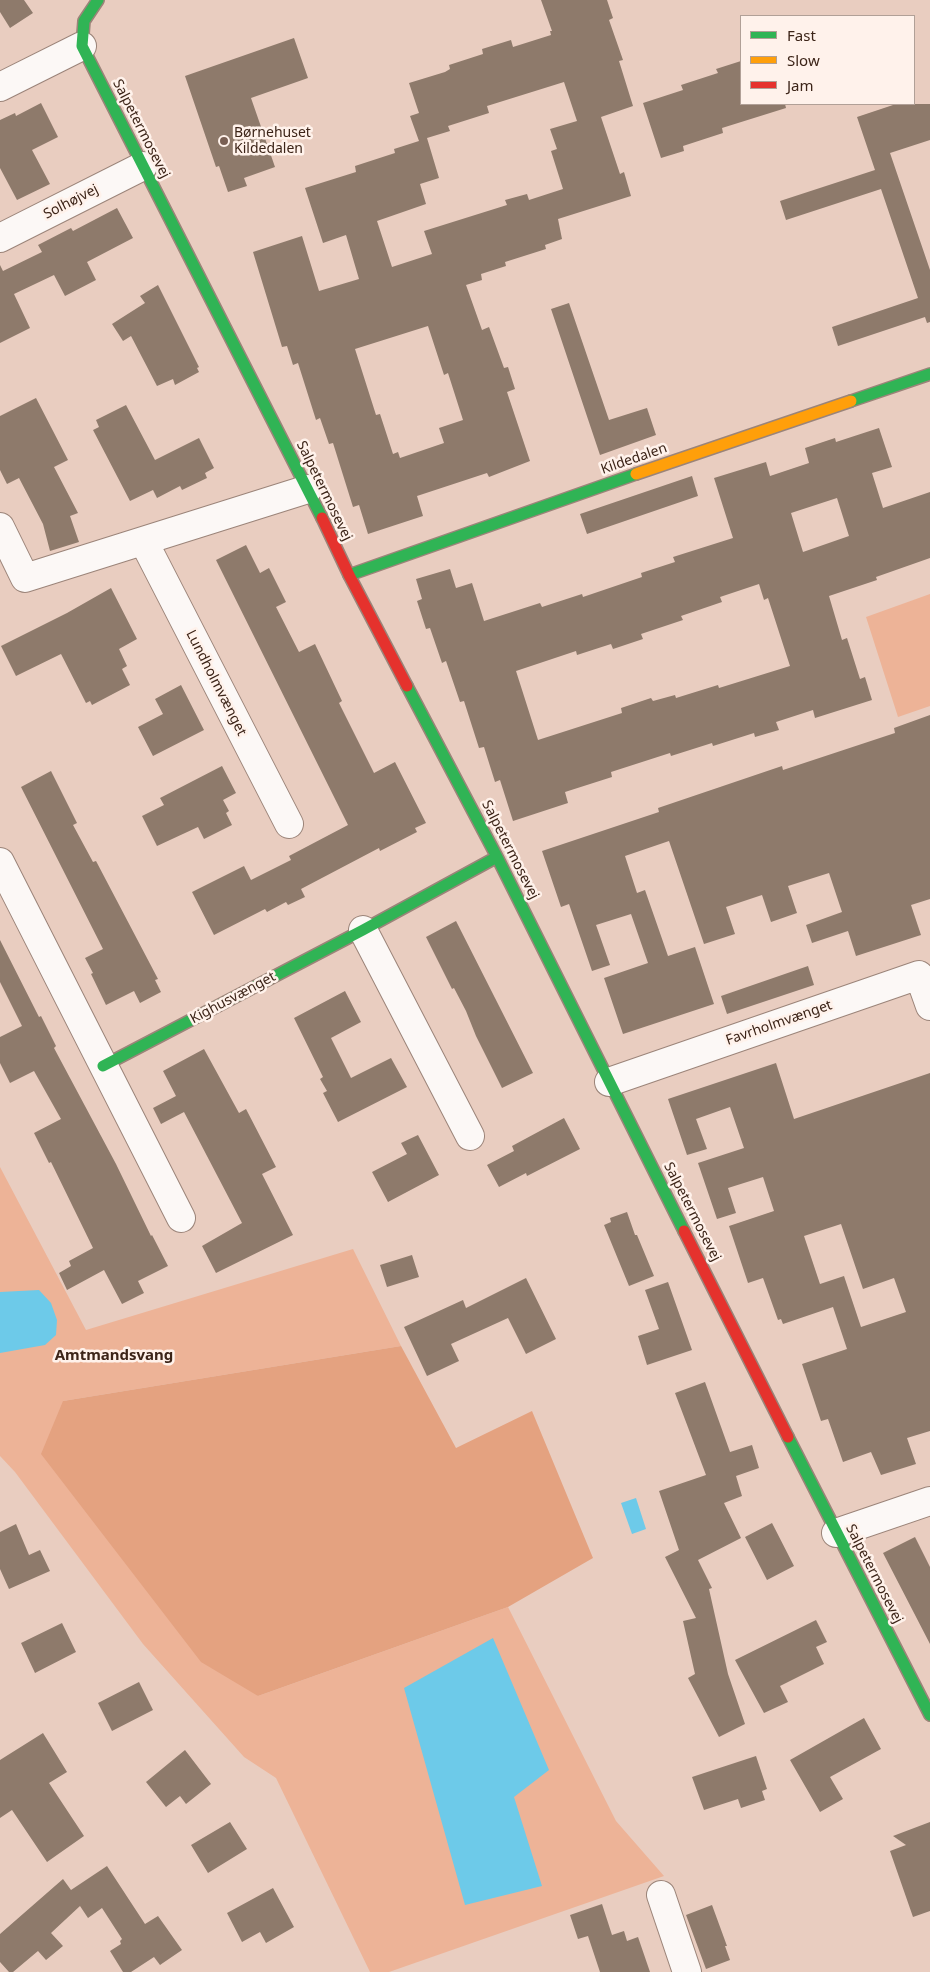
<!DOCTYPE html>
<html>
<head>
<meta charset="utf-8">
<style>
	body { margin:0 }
	#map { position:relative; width:930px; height:1972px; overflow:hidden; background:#e9cdc0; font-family:"Noto Sans",sans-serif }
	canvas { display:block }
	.legend { position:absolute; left:740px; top:15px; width:175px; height:90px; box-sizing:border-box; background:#fff2eb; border:1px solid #b1a097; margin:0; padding:6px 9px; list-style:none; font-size:15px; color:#3c2418 }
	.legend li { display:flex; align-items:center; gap:10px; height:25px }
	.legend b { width:25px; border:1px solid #b1a097 }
</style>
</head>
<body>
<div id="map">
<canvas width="930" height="1972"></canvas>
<ul class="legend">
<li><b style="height:6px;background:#30b455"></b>Fast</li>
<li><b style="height:6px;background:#ff9f0a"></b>Slow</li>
<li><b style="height:6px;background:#e5322d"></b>Jam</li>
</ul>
</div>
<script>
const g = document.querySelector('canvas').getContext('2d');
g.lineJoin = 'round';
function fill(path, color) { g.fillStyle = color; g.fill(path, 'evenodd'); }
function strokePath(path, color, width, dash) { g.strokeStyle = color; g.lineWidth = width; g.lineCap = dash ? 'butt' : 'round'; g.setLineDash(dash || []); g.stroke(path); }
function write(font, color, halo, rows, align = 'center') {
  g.font = font + ' "Noto Sans",sans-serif'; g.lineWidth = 5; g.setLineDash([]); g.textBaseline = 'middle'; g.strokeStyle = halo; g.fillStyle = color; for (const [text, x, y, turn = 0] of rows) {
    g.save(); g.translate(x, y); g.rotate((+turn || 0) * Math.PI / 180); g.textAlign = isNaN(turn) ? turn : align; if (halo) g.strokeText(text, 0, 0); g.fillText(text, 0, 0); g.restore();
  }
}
fill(new Path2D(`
	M 930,594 L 930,706 L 898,717 L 866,617 Z
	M 0,1167 L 86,1330 L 353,1249 L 401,1346 L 63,1401 L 258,1696 L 508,1607 L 616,1821 L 664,1876 L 389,1972 L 370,1972 L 276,1778 L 244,1757 L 143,1644 L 15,1472 L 0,1456 Z`), '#edb397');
fill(new Path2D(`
	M 401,1346 L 456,1448 L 532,1411 L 593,1558 L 508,1607 L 258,1696 L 201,1662 L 41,1454 L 63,1401 Z`), '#e4a280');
fill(new Path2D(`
	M 39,1290 L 51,1303 L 57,1320 L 56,1335 L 45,1345 L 0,1353 L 0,1292 Z
	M 636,1498 L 646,1529 L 632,1534 L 621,1503 Z
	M 493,1638 L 549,1770 L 514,1797 L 542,1886 L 465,1905 L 404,1688 Z`), '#6dcae9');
fill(new Path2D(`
	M 0,0 L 24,0 L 33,13 L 10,28 L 0,12 Z
	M 541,0 L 607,0 L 613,18 L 609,20 L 623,60 L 619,61 L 633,106 L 601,117 L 620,174 L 624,172 L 631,196 L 558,219 L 562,239 L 545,245 L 546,249 L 505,262 L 506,266 L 481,274 L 482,280 L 466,285 L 482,330 L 489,327 L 504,368 L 508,367 L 515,389 L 507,392 L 530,461 L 489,477 L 487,473 L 417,496 L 423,516 L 368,534 L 359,505 L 353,507 L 333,443 L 329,444 L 320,418 L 316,420 L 298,363 L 293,365 L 287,346 L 282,347 L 253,252 L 302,236 L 319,291 L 359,279 L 346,235 L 323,243 L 305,188 L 356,172 L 355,166 L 395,153 L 394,149 L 419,141 L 410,116 L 419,113 L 409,83 L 445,72 L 450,69 L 449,65 L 483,54 L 482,49 L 511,40 L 513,47 L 551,35 L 550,31 L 552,31 ZM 564,82 L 577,121 L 550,129 L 557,149 L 551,151 L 563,189 L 529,200 L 527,194 L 505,200 L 507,205 L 424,231 L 432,254 L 392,267 L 377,221 L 426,204 L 420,184 L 439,178 L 427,138 L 450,131 L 448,126 L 489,113 L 487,106 ZM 428,326 L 444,375 L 448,373 L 463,420 L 439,428 L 444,443 L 400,458 L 398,452 L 393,454 L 380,414 L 376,415 L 355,349 Z
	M 294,38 L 308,78 L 251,98 L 275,167 L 244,178 L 247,186 L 228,192 L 219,166 L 216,167 L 185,76 Z
	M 741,61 L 741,104 L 785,104 L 786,108 L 722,128 L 723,133 L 683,146 L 684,151 L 661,158 L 643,103 L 683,90 L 681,85 L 718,73 L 716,69 Z
	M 41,103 L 58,137 L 32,150 L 50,184 L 17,200 L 0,168 L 0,120 L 15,113 L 16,116 Z
	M 896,104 L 930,104 L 930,140 L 890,153 L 930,270 L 930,322 L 927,323 L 925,317 L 838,346 L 832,327 L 918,298 L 881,189 L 786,220 L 780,201 L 875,170 L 857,117 Z
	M 117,208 L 133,238 L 87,262 L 96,280 L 65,296 L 54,275 L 14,294 L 30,328 L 0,343 L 0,265 L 3,271 L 42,252 L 38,245 L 71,228 L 73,231 Z
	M 158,285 L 199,367 L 197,368 L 199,372 L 175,385 L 173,379 L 157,386 L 131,336 L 123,341 L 112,324 L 145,303 L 140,296 Z
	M 569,303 L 609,420 L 647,408 L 656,435 L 600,455 L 551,309 Z
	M 36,398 L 68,460 L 54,467 L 78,513 L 70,516 L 79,542 L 50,551 L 43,524 L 19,478 L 7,484 L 0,470 L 0,416 Z
	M 126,405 L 155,460 L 199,438 L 214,468 L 205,473 L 207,478 L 182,490 L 180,486 L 157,498 L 153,490 L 130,501 L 93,430 L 99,427 L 96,420 Z
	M 879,428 L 892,467 L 872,473 L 883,508 L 930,492 L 930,558 L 876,577 L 877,580 L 829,596 L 842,640 L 847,638 L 860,679 L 865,677 L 872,700 L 815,718 L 813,710 L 776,722 L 779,730 L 755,737 L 754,733 L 713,746 L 712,743 L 671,756 L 670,753 L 611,772 L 612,777 L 565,792 L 568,803 L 513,821 L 500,780 L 495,782 L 484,747 L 479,748 L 464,701 L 460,702 L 446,661 L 442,663 L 430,628 L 426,629 L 417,601 L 422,599 L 416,579 L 450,569 L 456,588 L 472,583 L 484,621 L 540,603 L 542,607 L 582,594 L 583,597 L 642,577 L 641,573 L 675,562 L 673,557 L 733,538 L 714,478 L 766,462 L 770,476 L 809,463 L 805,448 L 835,438 L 836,442 ZM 837,498 L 849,536 L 803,552 L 791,513 ZM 759,584 L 764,600 L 768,598 L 790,666 L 719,688 L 718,685 L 676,698 L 675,695 L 653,701 L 651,698 L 621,708 L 622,713 L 538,740 L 516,671 L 576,651 L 577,655 L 611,644 L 613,649 L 643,639 L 641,634 L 683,620 L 681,616 L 722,602 L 720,597 Z
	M 692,476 L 698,496 L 587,534 L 580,514 Z
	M 246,545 L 260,573 L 269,568 L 286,602 L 276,607 L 299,652 L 315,644 L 342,701 L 339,703 L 374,773 L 395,762 L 426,823 L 415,828 L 417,832 L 380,851 L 379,848 L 301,889 L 305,897 L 288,905 L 286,902 L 267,912 L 265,909 L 214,935 L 192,892 L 244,866 L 251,880 L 291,860 L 289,856 L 348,825 L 216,560 Z
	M 111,588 L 137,639 L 119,649 L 127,666 L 122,669 L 130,685 L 92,705 L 90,701 L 86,703 L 61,654 L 16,676 L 1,646 L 67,613 Z
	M 181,685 L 204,730 L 153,756 L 138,727 L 163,714 L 155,699 Z
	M 930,715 L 930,899 L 911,905 L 921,935 L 856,956 L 848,931 L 812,943 L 806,925 L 842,912 L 829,873 L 788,886 L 797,913 L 771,922 L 762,895 L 726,907 L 735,934 L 704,944 L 669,841 L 625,856 L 637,893 L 645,890 L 668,956 L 695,947 L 714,1004 L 623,1034 L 604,978 L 648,963 L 631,914 L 596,925 L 610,965 L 592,971 L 569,904 L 561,907 L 542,851 L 659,812 L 658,808 L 782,766 L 783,770 L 895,733 L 894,728 Z
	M 222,766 L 236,793 L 223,800 L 229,811 L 226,813 L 232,825 L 204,839 L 198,827 L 157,846 L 142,816 L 164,805 L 160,798 Z
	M 51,771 L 77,823 L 73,825 L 93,862 L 96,861 L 158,979 L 155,980 L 161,992 L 140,1003 L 134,991 L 106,1005 L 91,974 L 93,973 L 85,958 L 103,949 L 21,787 Z
	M 456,921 L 533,1073 L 502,1088 L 476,1036 L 466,1011 L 454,988 L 452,989 L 426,937 Z
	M 0,940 L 39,1017 L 41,1016 L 56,1046 L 54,1048 L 116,1164 L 151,1236 L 152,1235 L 168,1266 L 138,1281 L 144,1293 L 122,1304 L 104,1270 L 67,1290 L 59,1273 L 71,1266 L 69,1261 L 93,1248 L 51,1162 L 49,1163 L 34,1133 L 61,1119 L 34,1071 L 10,1083 L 0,1063 L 0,1037 L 22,1026 L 0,982 Z
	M 808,966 L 814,985 L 727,1014 L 721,996 Z
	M 345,991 L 361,1022 L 331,1038 L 351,1078 L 391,1058 L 407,1087 L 338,1122 L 323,1093 L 327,1091 L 320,1079 L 323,1077 L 294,1018 Z
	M 204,1049 L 239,1113 L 246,1109 L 276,1167 L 262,1174 L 293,1235 L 216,1273 L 202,1246 L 242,1223 L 184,1112 L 161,1124 L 153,1108 L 176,1096 L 163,1071 Z
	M 776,1063 L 794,1119 L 930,1073 L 930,1431 L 907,1438 L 916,1464 L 881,1475 L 871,1452 L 843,1462 L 828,1419 L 821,1421 L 802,1364 L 847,1349 L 833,1307 L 783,1324 L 781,1319 L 778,1320 L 763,1278 L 748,1283 L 729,1226 L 774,1211 L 763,1177 L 728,1188 L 736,1213 L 717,1219 L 698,1163 L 744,1148 L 730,1107 L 696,1119 L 707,1149 L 687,1155 L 668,1099 ZM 841,1224 L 863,1289 L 894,1278 L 906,1312 L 861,1327 L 844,1276 L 820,1284 L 804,1236 Z
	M 564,1118 L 580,1149 L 527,1176 L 526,1173 L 499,1187 L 487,1165 L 514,1151 L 512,1146 Z
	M 418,1135 L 439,1175 L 388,1202 L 372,1172 L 407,1154 L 401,1143 Z
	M 627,1212 L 635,1235 L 637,1235 L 654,1276 L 629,1286 L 604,1225 L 611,1222 L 610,1218 Z
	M 412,1255 L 419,1277 L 387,1287 L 380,1265 Z
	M 526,1278 L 556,1339 L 526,1354 L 508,1318 L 451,1344 L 459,1361 L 427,1376 L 404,1327 L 463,1300 L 466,1308 Z
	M 668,1282 L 692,1350 L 647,1365 L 638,1336 L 659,1329 L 645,1290 Z
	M 705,1382 L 730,1452 L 752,1445 L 759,1468 L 736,1476 L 742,1496 L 724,1503 L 741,1538 L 698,1560 L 712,1588 L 709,1589 L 728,1674 L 745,1724 L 719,1737 L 688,1678 L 695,1674 L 683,1621 L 696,1618 L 665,1557 L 679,1550 L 659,1491 L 706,1475 L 675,1393 Z
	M 772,1523 L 794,1566 L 767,1580 L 745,1537 Z
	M 16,1524 L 29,1555 L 40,1550 L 50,1571 L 9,1589 L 0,1569 L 0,1532 Z
	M 915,1537 L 930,1567 L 930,1644 L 883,1553 Z
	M 816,1620 L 827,1642 L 816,1647 L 824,1664 L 780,1686 L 788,1702 L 764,1713 L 735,1660 Z
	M 62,1623 L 76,1652 L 35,1673 L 21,1643 Z
	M 139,1682 L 153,1710 L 112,1731 L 98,1703 Z
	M 864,1718 L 881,1749 L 830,1777 L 843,1799 L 820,1812 L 790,1760 Z
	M 43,1733 L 67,1772 L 49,1783 L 84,1836 L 47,1862 L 12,1810 L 0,1818 L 0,1760 Z
	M 185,1750 L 211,1784 L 186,1804 L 180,1796 L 166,1807 L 146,1782 Z
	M 756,1756 L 767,1789 L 762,1791 L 765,1800 L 741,1808 L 738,1799 L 704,1810 L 692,1777 Z
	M 230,1822 L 247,1849 L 208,1873 L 191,1845 Z
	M 930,1822 L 930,1911 L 913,1917 L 890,1851 L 906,1845 L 893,1836 Z
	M 107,1866 L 145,1924 L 158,1916 L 182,1950 L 160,1965 L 154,1957 L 131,1972 L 123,1972 L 110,1951 L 121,1944 L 120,1941 L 122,1939 L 102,1908 L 88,1918 L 80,1906 L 51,1933 L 63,1946 L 46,1960 L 38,1951 L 13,1972 L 9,1972 L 0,1962 L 0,1934 L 63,1879 L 71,1890 Z
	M 273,1888 L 294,1927 L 266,1943 L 260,1932 L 242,1942 L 227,1913 Z
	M 602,1904 L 612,1935 L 624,1931 L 627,1941 L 638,1937 L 650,1972 L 600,1972 L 588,1936 L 578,1939 L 570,1915 Z
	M 712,1905 L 727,1946 L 725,1946 L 730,1960 L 706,1969 L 686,1915 Z`), '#8e7a6b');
const street = new Path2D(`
	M 0,87 L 82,46
	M 0,238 L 143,166
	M 0,527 L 25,578 L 308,489
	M 144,542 L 289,824
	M 0,862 L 181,1218
	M 363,930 L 470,1136
	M 609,1082 L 919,975 L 930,1006
	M 836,1533 L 930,1501
	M 661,1895 L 687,1972`);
const fast = new Path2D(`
	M 98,0 L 84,21 L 82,46 L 322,518
	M 851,401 L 930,374
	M 349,575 L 636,474
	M 407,686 L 497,857 L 684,1231
	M 103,1066 L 363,930 L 497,857
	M 788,1437 L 930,1715`);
const slow = new Path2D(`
	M 636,474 L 851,401`);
const jam = new Path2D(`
	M 322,518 L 349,575 L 407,686
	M 684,1231 L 788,1437`);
strokePath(street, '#9b8479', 30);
strokePath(fast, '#9b8479', 14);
strokePath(slow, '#9b8479', 14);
strokePath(jam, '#9b8479', 14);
strokePath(street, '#fcf8f6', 28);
strokePath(fast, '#30b455', 11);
strokePath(slow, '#ff9f0a', 11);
strokePath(jam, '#e5322d', 11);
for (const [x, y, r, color] of [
	[224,141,5,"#795f53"]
]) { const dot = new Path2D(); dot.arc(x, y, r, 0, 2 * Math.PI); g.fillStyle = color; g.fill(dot); strokePath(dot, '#fff2eb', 2); }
write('14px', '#3c2418', '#fff2eb', [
	["Salpetermosevej",141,129,63],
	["Solhøjvej",71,202,-27],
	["Kildedalen",634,459,-19],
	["Salpetermosevej",324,491,64],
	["Lundholmvænget",216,683,63],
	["Salpetermosevej",510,850,63],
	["Kighusvænget",233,998,-28],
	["Favrholmvænget",779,1023,-19],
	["Salpetermosevej",692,1212,63],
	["Salpetermosevej",874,1574,63]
]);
write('14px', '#3c2418', '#fff2eb', [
	["Børnehuset",234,133],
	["Kildedalen",234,149]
], 'left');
write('bold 15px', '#3c2418', '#fff2eb', [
	["Amtmandsvang",114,1356]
]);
</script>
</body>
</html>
